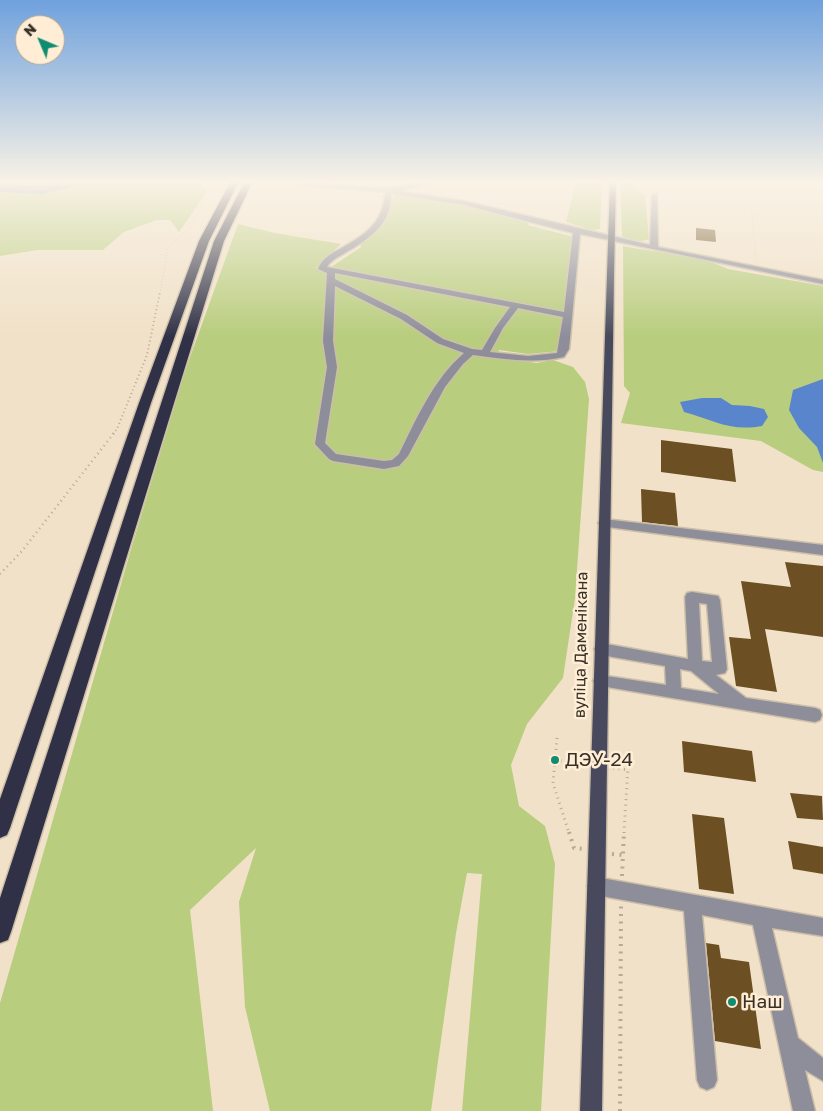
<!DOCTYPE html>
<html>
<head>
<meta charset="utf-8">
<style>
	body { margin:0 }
	#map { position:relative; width:823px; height:1111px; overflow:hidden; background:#f1e1c8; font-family:"Golos Text",sans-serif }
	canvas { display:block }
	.north { position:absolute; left:15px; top:15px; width:50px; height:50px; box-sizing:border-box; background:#ffeed5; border:1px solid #afa28f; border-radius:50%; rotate:315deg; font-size:14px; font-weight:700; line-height:20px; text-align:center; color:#363026 }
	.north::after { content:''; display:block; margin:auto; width:18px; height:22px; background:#108c70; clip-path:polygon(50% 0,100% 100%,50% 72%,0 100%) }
</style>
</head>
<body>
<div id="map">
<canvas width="823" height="1111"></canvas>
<div class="north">N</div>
</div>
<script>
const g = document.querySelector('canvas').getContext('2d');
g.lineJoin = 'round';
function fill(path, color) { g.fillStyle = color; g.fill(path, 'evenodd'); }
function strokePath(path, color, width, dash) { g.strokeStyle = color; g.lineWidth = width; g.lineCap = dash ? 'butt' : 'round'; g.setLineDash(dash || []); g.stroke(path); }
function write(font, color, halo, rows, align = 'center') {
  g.font = font + ' "Golos Text",sans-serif'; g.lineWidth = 5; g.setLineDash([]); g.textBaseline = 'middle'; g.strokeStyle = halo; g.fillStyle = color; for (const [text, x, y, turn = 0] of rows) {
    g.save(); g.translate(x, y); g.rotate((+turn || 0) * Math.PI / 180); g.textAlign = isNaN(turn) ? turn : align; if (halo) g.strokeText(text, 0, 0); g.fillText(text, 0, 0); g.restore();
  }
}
fill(new Path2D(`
	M 0,181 L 197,181 L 207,192 L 179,232 L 170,220 L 157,220 L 124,232 L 103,250 L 37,250 L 0,256 Z
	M 578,181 L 602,181 L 600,229 L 592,230 L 566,222 L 575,186 Z
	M 620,181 L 631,181 L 634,189 L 645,194 L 649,239 C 641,243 629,240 622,236 Z
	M 394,195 L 462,204 L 529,222 L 528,225 L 574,237 L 560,351 L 528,354 L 499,350 L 496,358 L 537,363 L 553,360 L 573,367 L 585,382 L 589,399 L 575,598 L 563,678 L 527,724 L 511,765 L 519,806 L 545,826 L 555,864 L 541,1111 L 462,1111 L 482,874 L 467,873 L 456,933 L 431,1111 L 270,1111 L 245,1007 L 239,902 L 256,848 L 190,910 L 213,1111 L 0,1111 L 0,1003 L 132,546 L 184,374 L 238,224 L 275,233 L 341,244 L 316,268 L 325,271 L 361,247 L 360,244 C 383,226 387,224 394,195 Z
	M 623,246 C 652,252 703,256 728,269 L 823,286 L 823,472 L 813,470 L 761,441 L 621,423 L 630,393 L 624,386 Z`), '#b8cd7d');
fill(new Path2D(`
	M 823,379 L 823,463 L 817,447 L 799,428 L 789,410 L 793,390 Z
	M 702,398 L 721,398 L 732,405 L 750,406 L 764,409 L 768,417 L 762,426 C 730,432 714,420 684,412 L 680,402 Z`), '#5985cd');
fill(new Path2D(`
	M 66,181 L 89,181 L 87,184 L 43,194 L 0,192 L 0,184 L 43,186 Z`), '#5985cd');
fill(new Path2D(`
	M 696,228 L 715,230 L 716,242 L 696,240 Z
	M 661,440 L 732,449 L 736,482 L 661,472 Z
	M 641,489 L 675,493 L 678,526 L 642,522 Z
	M 785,562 L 823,566 L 823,637 L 765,629 L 777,692 L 736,686 L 729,637 L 751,639 L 741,581 L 791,587 Z
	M 682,741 L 752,751 L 756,782 L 684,772 Z
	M 790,793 L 822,796 L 823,820 L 797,818 Z
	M 692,814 L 724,818 L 734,894 L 699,889 Z
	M 788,841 L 823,847 L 823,874 L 793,869 Z
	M 706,943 L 719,945 L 721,958 L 749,962 L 761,1049 L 715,1041 Z`), '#6c5023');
const minor = new Path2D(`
	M 423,181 L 433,181 L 417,187 L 400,191 L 464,201 L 650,245 L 652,195 L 657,194 L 658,247 L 823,280 L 823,284 L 580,234 L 569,349 L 564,357 C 534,364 504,359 473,355 L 463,364 L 445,387 L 408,456 L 399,466 L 384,469 L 333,461 L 329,459 L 315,444 L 327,367 L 323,341 L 327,273 L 318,269 C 322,259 329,255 338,250 C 363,236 384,224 385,192 L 305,186 L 302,184 L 305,182 L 384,188 ZM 391,194 L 464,205 L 573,233 L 564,312 L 327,267 C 331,260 338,257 345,253 C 369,239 392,224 391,194 ZM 335,273 L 510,307 L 495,328 L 482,350 L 472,349 L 443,339 L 407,315 L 335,279 ZM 335,286 L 401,319 L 437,343 L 464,353 C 433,380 417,418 399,454 L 392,460 L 384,461 L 336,454 L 325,443 L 337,367 L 333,341 ZM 518,308 L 563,317 L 557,353 L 528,356 L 490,352 L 503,328 Z
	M 604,519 L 823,545 L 823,555 L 600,526 L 598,523 L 600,520 Z
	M 692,592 L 718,596 L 720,600 L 727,669 L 725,673 L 716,675 L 746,698 L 815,708 L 820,710 L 822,715 L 820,720 L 815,722 L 595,685 L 593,681 L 595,677 L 600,675 L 666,685 L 665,666 L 601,655 L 596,653 L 594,649 L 596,645 L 601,643 L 688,659 L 685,597 L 687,593 ZM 699,603 L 707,604 L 712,662 L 702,661 ZM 680,669 L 691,671 L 719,694 L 681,688 Z
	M 596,877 L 823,918 L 823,936 L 772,928 L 798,1038 L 823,1058 L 823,1081 L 805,1070 L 815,1111 L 793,1111 L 753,925 L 702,915 L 717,1080 L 714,1087 L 707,1090 L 700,1087 L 697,1080 L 684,911 L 596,895 L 590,892 L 587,886 L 590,880 Z`);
const major = new Path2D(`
	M 610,181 L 616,181 L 614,276 L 602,1111 L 580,1111 Z`);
const highway = new Path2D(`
	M 231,181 L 239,181 L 209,241 L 151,403 L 10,828 L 7,835 L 0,838 L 0,799 L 139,403 L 199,241 Z
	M 245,181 L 253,181 L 224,241 L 11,932 L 8,940 L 0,943 L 0,898 L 214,241 Z`);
strokePath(minor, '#ccbea8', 3);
strokePath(major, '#ccbea8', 3);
strokePath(highway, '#ccbea8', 3);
strokePath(new Path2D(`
	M 749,181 L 756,261
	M 160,294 L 168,247 L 190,227 L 205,200 L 215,187 L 213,181`), '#b7aa95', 1, [0.5, 2.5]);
strokePath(new Path2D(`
	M 113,434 L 117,429 L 147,355 L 160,292`), '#b7aa95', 2, [1, 3]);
strokePath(new Path2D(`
	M 0,574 L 22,551 L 114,433`), '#b7aa95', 2.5, [1, 4]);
strokePath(new Path2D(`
	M 557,738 L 553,783 L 569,833
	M 555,760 L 585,764
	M 613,768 L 629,770
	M 624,833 L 629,750`), '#b7aa95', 3, [1, 4.5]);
strokePath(new Path2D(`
	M 569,832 L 574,848 L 584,849
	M 612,854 L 623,855
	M 622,876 L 624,832
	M 620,1111 L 621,904`), '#b7aa95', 4, [2, 5.5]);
fill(minor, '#8d8e99');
fill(major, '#48495c');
fill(highway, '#303146');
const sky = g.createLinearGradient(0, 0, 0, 337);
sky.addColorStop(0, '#6fa1dd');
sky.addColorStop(0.54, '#f9f2e6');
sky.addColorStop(1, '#f9f2e600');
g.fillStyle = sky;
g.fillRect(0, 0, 823, 337);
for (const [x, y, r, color] of [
	[555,760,5,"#108c70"],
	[732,1002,5,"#108c70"]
]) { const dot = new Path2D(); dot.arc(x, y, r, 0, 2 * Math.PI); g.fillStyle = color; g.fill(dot); strokePath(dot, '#ffeed5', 2); }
write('16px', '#363026', '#ffeed5', [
	["вуліца Даменікана",581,645,-89]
]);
write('19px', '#363026', '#ffeed5', [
	["ДЭУ-24",565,760],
	["Наш",742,1002]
], 'left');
</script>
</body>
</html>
